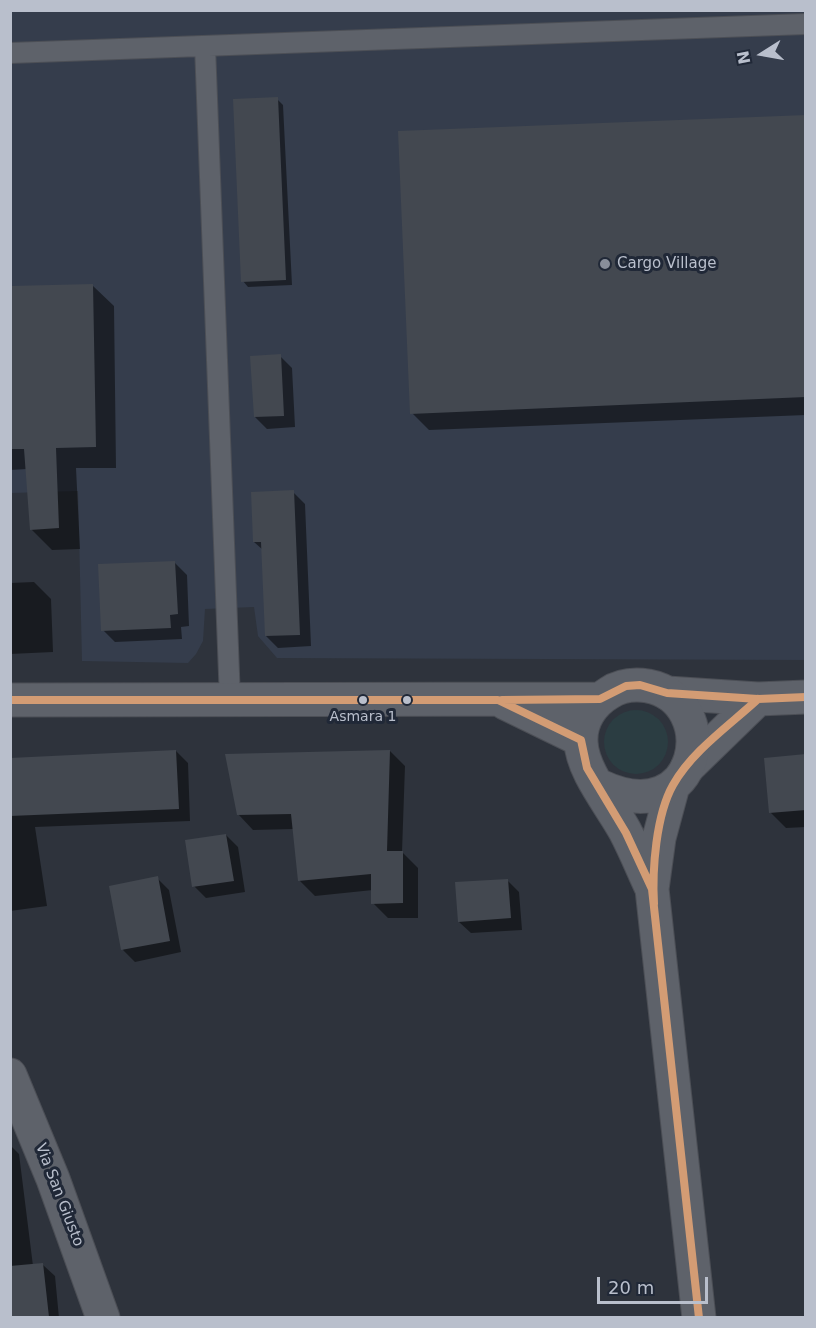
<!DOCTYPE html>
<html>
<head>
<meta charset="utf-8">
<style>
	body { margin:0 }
	#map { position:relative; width:816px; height:1328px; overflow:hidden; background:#2e333c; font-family:"DejaVu Sans",sans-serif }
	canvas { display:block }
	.frame { position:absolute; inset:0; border:12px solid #b9bfcc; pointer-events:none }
	.north { position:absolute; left:732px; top:24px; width:60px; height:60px; -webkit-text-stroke:4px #202837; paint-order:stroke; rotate:259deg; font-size:16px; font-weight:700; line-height:24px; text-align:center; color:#b9bfcc }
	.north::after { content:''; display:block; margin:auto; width:21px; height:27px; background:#b9bfcc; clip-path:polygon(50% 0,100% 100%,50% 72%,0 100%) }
	.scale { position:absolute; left:597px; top:1277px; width:111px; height:27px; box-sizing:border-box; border:3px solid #b9bfcc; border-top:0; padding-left:8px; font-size:18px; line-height:21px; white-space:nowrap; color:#b9bfcc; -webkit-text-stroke:4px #202837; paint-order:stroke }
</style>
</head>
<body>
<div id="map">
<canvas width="816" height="1328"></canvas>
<div class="frame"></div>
<div class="north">N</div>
<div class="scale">20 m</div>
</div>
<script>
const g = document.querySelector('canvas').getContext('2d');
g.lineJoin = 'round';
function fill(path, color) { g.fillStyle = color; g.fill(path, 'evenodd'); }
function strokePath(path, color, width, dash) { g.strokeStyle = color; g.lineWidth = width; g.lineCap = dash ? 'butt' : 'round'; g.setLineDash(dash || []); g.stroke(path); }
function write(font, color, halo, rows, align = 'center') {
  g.font = font + ' "DejaVu Sans",sans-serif'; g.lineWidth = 6; g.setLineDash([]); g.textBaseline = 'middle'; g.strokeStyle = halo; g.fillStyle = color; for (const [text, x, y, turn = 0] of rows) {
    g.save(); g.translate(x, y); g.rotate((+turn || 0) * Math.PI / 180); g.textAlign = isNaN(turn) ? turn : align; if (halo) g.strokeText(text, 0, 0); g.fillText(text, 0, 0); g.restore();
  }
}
fill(new Path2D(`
	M 10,11 L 805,11 L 805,660 L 277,658 L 258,636 L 254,607 L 205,609 L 203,641 L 196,654 L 188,663 L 82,661 L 78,491 L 11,493 Z`), '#353d4c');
fill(new Path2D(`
	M604 742a32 32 0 1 1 64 0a32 32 0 1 1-64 0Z`), '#2b3d42');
fill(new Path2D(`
	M 277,99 L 283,105 L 292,285 L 248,287 L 243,281 Z
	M 806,116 L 806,415 L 429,430 L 412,413 Z
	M 93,286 L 114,306 L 116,468 L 76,468 L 80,549 L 52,550 L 31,529 L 27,469 L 10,470 L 10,287 Z
	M 280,356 L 292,368 L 295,427 L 267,429 L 255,417 Z
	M 293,492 L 305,504 L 311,646 L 278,648 L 266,636 L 263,550 L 254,542 Z
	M 175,563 L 187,575 L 189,626 L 181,627 L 182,639 L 115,642 L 103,630 Z
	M 34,582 L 51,599 L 53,652 L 10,654 L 10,583 Z
	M 176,751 L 188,763 L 190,821 L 35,827 L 47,906 L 10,911 L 10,759 Z
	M 390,751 L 405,766 L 402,852 L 418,868 L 418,918 L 388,918 L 373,903 L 373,890 L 315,896 L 300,881 L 294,829 L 253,830 L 238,814 Z
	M 806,756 L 806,827 L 786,828 L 770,812 Z
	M 226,835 L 238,847 L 245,892 L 206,898 L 194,886 Z
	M 157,878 L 169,890 L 181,952 L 135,962 L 123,950 Z
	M 507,880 L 519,892 L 522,930 L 471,933 L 459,922 Z
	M 10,1145 L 19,1154 L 33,1266 L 43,1265 L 55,1276 L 59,1318 L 10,1318 Z`), '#0007');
fill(new Path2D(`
	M 278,97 L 286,280 L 241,282 L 233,99 Z
	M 806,115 L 806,397 L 410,414 L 398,131 Z
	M 93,284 L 96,447 L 56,448 L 59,528 L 30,530 L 24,449 L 10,449 L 10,286 Z
	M 281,354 L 284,416 L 254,417 L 250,356 Z
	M 294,490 L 300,635 L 265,636 L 261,542 L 253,542 L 251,492 Z
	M 175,561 L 178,614 L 170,615 L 171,628 L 101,631 L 98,564 Z
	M 176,750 L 179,809 L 10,816 L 10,758 Z
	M 390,750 L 387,851 L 403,851 L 403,903 L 371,904 L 371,874 L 298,881 L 291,814 L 237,815 L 225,754 Z
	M 806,754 L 806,810 L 769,813 L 764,758 Z
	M 226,834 L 234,881 L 192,887 L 185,840 Z
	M 158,876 L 170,941 L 121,950 L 109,886 Z
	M 508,879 L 511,918 L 458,922 L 455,882 Z
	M 43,1263 L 49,1317 L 10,1317 L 10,1266 Z`), '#434850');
const service = new Path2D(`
	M 205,46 L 230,700
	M 10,53 L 806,24`);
const minor = new Path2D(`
	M 667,693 L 758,699 L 806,697
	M 687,768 L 758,699
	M 10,1075 L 53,1179 L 103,1318`);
const tertiary = new Path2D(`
	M 10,700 L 600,699
	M 505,703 L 581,740
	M 600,786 C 702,834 723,700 648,686 C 635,684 621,685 609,693 C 592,703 580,721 581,742 C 582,771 611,805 625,831 C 635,850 643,870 652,889
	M 673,786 L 659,838 L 652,889 L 699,1318`);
strokePath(service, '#4c4f56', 22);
strokePath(minor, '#4c4f56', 35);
strokePath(tertiary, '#4c4f56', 35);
strokePath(service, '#5e626a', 20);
strokePath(minor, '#5e626a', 33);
strokePath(tertiary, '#5e626a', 33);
strokePath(new Path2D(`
	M 10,700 L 498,700 L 581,740 L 587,768 L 626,833 L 652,889 L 699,1318
	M 502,700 L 600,699 L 626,686 L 640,685 L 667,693 L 758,699 L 806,697
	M 654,904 C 652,870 656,815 673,785 C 692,751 730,725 758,699`), '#d39c74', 8);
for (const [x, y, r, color] of [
	[605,264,6,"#888e9a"],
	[363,700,5,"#b9bfcc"],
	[407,700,5,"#b9bfcc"]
]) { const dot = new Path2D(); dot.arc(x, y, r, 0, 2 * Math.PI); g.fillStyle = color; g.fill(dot); strokePath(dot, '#202837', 2); }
write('14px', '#b9bfcc', '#202837', [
	["Asmara 1",363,717]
]);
write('15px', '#b9bfcc', '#202837', [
	["Cargo Village",617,264]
], 'left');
write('15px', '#b9bfcc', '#202837', [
	["Via San Giusto",59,1195,69]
]);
</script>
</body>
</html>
